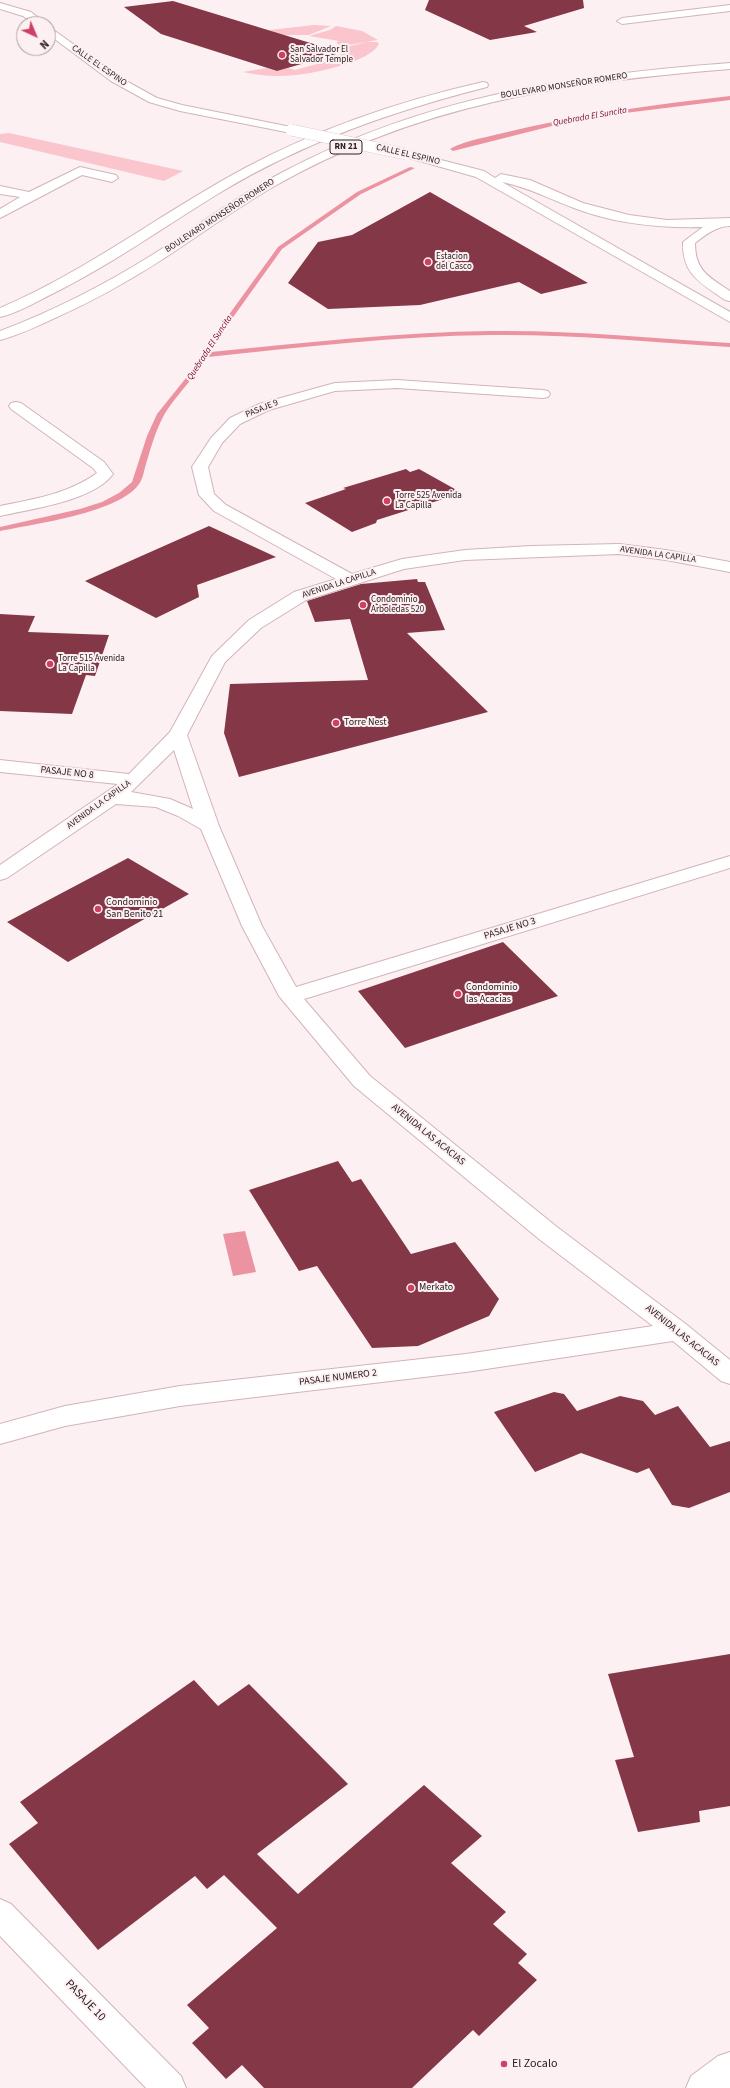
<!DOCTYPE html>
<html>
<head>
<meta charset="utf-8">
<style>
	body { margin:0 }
	#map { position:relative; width:730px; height:2088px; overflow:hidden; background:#fdf0f2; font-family:"Source Sans 3",sans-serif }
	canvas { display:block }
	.north { position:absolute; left:16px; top:16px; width:40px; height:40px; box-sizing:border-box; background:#fdf0f2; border:1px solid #a99d9e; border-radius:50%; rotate:136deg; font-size:11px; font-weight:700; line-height:16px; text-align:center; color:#2b2021 }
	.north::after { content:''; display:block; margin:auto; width:14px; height:18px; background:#ce3f65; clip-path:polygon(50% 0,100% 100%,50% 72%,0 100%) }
</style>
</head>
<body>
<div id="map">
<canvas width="730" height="2088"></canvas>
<div class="north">N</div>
</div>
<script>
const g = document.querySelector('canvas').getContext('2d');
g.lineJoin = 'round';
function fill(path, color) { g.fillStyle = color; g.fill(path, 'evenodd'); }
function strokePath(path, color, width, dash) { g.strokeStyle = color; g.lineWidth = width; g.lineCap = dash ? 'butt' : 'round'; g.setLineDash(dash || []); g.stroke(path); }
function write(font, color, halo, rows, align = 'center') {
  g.font = font + ' "Source Sans 3",sans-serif'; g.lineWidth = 4; g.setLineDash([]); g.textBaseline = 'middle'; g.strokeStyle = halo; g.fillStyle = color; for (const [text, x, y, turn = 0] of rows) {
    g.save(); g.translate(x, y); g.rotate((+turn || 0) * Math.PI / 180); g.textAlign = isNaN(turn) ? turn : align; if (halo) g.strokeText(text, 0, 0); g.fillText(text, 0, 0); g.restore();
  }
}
fill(new Path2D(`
	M 314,25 L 331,26 L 309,35 L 247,35 L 270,30 Z
	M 336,26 L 362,31 L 378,40 L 343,46 L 336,43 L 339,41 L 309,36 L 330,30 Z
	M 367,42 L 377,42 L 379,44 C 370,62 316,73 296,75 C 279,77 260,76 243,72 L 266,68 L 277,71 L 288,68 L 295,70 L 339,58 L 337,56 L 347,52 L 346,47 Z
	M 9,133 L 183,171 L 164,181 L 0,142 L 0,134 Z`), '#fbc5cd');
fill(new Path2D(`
	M 245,1231 L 256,1272 L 233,1276 L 223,1234 Z`), '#ec93a2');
fill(new Path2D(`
	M 730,96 L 730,100 L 625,113 L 556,125 L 453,151 L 450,149 C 461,142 486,137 499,134 C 575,115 652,105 730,96 Z
	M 410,167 L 415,168 L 361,194 L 282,249 L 226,327 L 211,352 C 304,343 398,332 491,331 C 571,330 650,338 730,343 L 730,347 C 650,342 571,334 491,335 C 397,336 302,347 208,357 C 195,377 176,395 164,415 C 156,430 151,447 146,464 C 144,470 143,479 139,484 C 119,513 34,524 0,531 L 0,527 L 80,509 L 102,502 L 119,493 L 132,482 L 147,436 L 157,414 L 194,368 L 220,327 L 278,247 L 357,192 Z`), '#ec93a2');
fill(new Path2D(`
	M 429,0 L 583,0 L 584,8 L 524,26 L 537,32 L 490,40 L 425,10 Z
	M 173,1 L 330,49 L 325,51 L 336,54 L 277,71 L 161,34 L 124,7 Z
	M 430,192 L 588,283 L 541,294 L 519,282 L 420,305 L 328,309 L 288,283 L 318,242 L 352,235 Z
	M 406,469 L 410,472 L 419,469 L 462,493 L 377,520 L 376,523 L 352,532 L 305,503 L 346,489 L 343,488 Z
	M 209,526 L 276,557 L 197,585 L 199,597 L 156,618 L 85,581 Z
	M 417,579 L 418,582 L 425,582 L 445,630 L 407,633 L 488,712 L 239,777 L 224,733 L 230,684 L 368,680 L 350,619 L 315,622 L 307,601 L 361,584 Z
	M 0,614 L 35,616 L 28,632 L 109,635 L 95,676 L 86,675 L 72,714 L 0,711 Z
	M 128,858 L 189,894 L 68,962 L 7,922 Z
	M 503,942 L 558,996 L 405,1048 L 358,991 Z
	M 338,1161 L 352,1182 L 361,1179 L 411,1254 L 455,1242 L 499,1299 L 489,1316 L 418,1346 L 372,1348 L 317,1266 L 299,1271 L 249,1190 Z
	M 554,1392 L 564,1394 L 577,1411 L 620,1396 L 643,1401 L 655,1415 L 678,1406 L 710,1447 L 730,1441 L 730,1492 L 689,1508 L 672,1505 L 649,1468 L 637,1473 L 581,1453 L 535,1472 L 494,1412 Z
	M 730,1654 L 730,1806 L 699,1811 L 700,1822 L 638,1832 L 615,1760 L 634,1757 L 608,1674 Z
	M 194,1680 L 218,1706 L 249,1684 L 348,1784 L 257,1854 L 298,1894 L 424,1785 L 482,1836 L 451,1863 L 506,1912 L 493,1924 L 527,1954 L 518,1963 L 537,1980 L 479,2036 L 473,2030 L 412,2088 L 264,2088 L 242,2065 L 226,2079 L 192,2043 L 209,2028 L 187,2005 L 277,1928 L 224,1875 L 207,1889 L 195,1876 L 98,1950 L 9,1844 L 38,1823 L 20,1802 Z`), '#843747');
const minor = new Path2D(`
	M 0,3 L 31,12 L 46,24 L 34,24 L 23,16 L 0,9 Z
	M 730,5 L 730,11 L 622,24 L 617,21 L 622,18 Z
	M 48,26 L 119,77 L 157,98 L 182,105 L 291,127 L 297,130 L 291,133 L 180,111 L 149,102 L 111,81 L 48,34 Z
	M 406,151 L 484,171 L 495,178 L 501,174 L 530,180 L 583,203 L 629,215 L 667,220 L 730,218 L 730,226 C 717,226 705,235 695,243 C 695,271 709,277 730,291 L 730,301 L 725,300 C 701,283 682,275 683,242 L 703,227 C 659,228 615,224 574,208 C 549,199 528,187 502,182 L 730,312 L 730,322 L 476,177 L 402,156 L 400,154 L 402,152 Z
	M 80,167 L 116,175 L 118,178 L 112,182 L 82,175 L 0,218 L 0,209 L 20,197 L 0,194 L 0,186 L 29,192 Z
	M 397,380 L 543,390 L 548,391 L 550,394 L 548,397 L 543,398 L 397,388 L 335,391 L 269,410 L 240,424 L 222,443 L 208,467 L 214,494 L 226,505 L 352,574 L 402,559 L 465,550 L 531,546 L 619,544 L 666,550 L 730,562 L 730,572 L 666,560 L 619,554 L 465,560 L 404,569 L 306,600 L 261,628 L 225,662 L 187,735 L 219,826 L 262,926 L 296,987 L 730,856 L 730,868 L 304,999 L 370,1076 L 557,1227 L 687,1325 L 730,1360 L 730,1384 L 721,1381 L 673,1341 L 466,1372 L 180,1406 L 65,1426 L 0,1444 L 0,1424 L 65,1406 L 180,1386 L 466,1354 L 653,1326 L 539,1239 L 354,1086 L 279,996 L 242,926 L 201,829 L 178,816 L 156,807 L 116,804 L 7,878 L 0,880 L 0,865 L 118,784 L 0,772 L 0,760 L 129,774 L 170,732 L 212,656 L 249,620 L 294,592 L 336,579 L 214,511 L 199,495 L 192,467 L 211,438 L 230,418 L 259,404 L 335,383 ZM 174,750 L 193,809 L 170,799 L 131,792 Z
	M 16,402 L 21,403 L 104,462 L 113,474 C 94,501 30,509 0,516 L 0,506 C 34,499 68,494 97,473 L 93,468 L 11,409 L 9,406 L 11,403 Z
	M 0,1899 L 11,1904 L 181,2076 L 186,2088 L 146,2088 L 0,1936 Z
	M 730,2052 L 730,2088 L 686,2088 L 691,2076 L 718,2056 Z`);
const highway = new Path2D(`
	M 730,63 L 730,69 C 566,82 418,104 273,187 C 235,209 200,235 163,259 C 129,281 93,301 55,318 C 38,326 19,335 0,340 L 0,331 C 53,311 104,285 152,255 C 196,227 237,196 283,172 C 427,96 570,75 730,63 Z
	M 483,82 L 487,83 L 488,85 L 487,87 C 393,111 304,142 221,192 C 165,226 111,265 52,294 C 36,302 18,313 0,317 L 0,308 C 87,271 161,213 245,168 C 320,128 400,101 483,82 Z`);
strokePath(minor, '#d2b4b8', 2);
strokePath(highway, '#d2b4b8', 2);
fill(minor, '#fff');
fill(highway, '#fff');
const minorBridge = new Path2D(`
	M 291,130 L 406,154`);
strokePath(minorBridge, '#d2b4b8', 12, []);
strokePath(minorBridge, '#fff', 11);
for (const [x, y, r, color] of [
	[282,55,4,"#ce3f65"],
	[428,262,4,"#ce3f65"],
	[387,501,4,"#ce3f65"],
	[363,605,4,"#ce3f65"],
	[50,664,4,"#ce3f65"],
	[336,723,4,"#ce3f65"],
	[98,909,4,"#ce3f65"],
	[458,994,4,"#ce3f65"],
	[411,1288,4,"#ce3f65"],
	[504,2064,4,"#ce3f65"]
]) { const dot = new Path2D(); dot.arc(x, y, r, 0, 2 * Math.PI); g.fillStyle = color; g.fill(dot); strokePath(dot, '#fdf0f2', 1.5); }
write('9px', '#2b2021', '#fdf0f2', [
	["San Salvador El",290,50],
	["Salvador Temple",290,60],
	["Estacion",436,257],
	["del Casco",436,267],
	["Torre 525 Avenida",395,496],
	["La Capilla",395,506],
	["Condominio",371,600],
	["Arboledas 520",371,610],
	["Torre 515 Avenida",58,659],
	["La Capilla",58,669]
], 'left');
write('9px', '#2b2021', '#fdf0f2', [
	["CALLE EL ESPINO",99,66,35],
	["BOULEVARD MONSEÑOR ROMERO",564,86,-9],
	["CALLE EL ESPINO",408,155,13],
	["BOULEVARD MONSEÑOR ROMERO",220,216,-33],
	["PASAJE 9",262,409,-22],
	["AVENIDA LA CAPILLA",658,555,8],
	["AVENIDA LA CAPILLA",339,584,-18],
	["AVENIDA LA CAPILLA",99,805,-36]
]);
write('italic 9px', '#740a2f', '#fdf0f2', [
	["Quebrada El Suncita",590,117,-10],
	["Quebrada El Suncita",210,348,-57]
]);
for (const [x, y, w] of [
	[346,147,32]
]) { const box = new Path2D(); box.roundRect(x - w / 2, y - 7, w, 14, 3); g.fillStyle = '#fdf0f2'; g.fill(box); strokePath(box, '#2b2021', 1); }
write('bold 9px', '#2b2021', null, [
	["RN 21",346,147]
]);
write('10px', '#2b2021', '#fdf0f2', [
	["Torre Nest",344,723],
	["Condominio",106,903],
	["San Benito 21",106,915],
	["Condominio",466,988],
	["las Acacias",466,1000],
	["Merkato",419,1288]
], 'left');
write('10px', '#2b2021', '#fdf0f2', [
	["PASAJE NO 8",67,773,6],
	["PASAJE NO 3",510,929,-17],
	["AVENIDA LAS ACACIAS",428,1135,39],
	["AVENIDA LAS ACACIAS",682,1336,39],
	["PASAJE NUMERO 2",338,1378,-7]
]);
write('12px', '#2b2021', '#fdf0f2', [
	["PASAJE 10",85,2001,46]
]);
write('12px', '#2b2021', '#fdf0f2', [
	["El Zocalo",512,2064]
], 'left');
</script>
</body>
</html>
